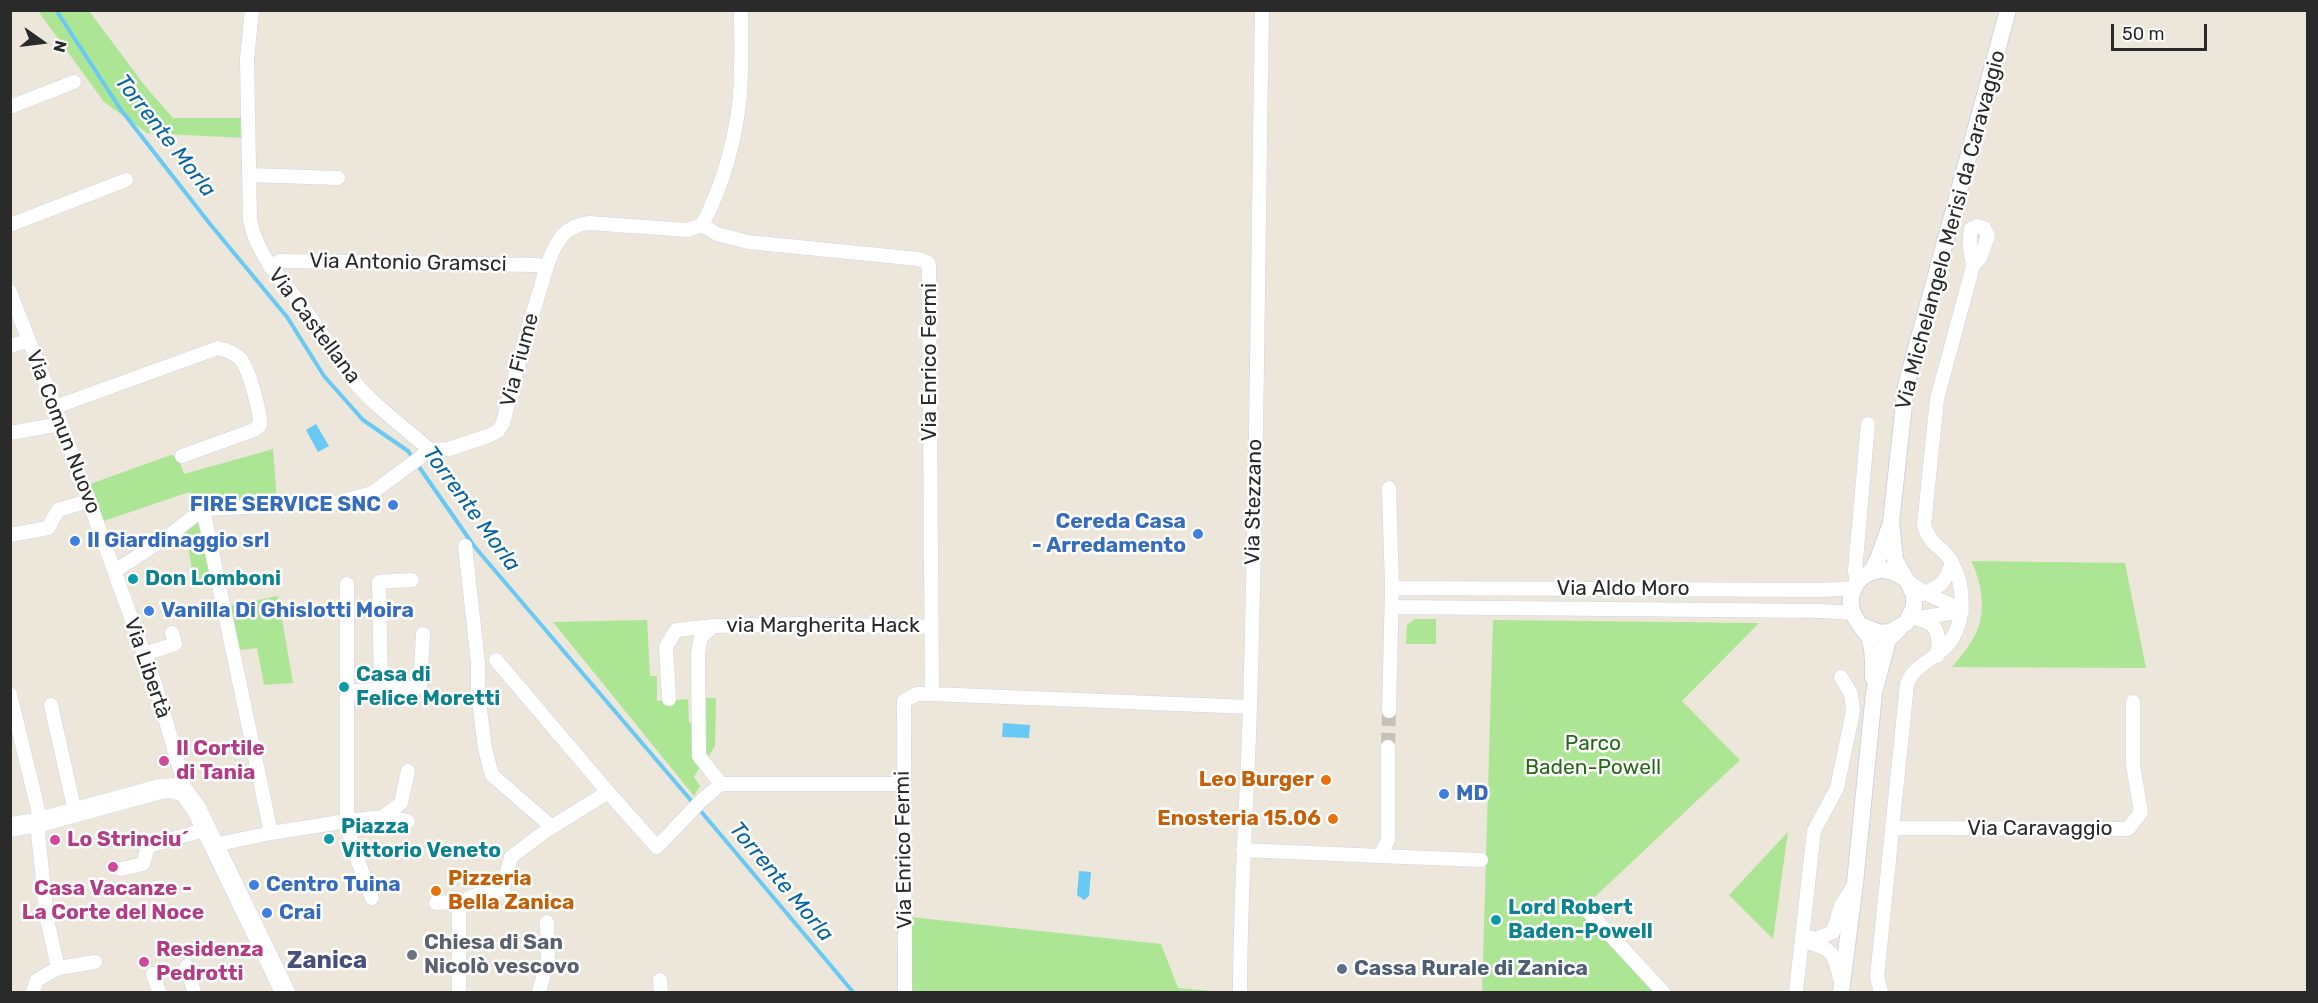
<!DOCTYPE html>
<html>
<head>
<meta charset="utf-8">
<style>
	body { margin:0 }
	#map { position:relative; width:2318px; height:1003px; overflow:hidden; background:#ede6db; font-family:Rubik,sans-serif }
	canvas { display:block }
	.frame { position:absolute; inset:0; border:12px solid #2a2a2a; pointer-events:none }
	.north { position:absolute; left:12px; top:12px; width:60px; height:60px; -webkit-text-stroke:4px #fff; paint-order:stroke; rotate:104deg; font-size:16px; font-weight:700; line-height:24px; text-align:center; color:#2a2a2a }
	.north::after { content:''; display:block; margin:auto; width:21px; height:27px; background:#2a2a2a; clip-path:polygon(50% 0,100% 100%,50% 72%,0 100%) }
	.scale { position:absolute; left:2111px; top:24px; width:96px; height:27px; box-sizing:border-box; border:3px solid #2a2a2a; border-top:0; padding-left:8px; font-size:18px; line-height:21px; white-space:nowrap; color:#2a2a2a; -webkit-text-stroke:4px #fff; paint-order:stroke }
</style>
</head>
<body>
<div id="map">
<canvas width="2318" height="1003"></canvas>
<div class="frame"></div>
<div class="north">N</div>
<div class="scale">50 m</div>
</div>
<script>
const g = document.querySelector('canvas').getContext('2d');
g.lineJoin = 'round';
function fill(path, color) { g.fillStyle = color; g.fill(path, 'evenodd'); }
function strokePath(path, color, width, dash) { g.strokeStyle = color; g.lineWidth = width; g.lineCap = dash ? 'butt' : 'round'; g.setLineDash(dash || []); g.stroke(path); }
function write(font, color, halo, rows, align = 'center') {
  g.font = font + ' Rubik,sans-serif'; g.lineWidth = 5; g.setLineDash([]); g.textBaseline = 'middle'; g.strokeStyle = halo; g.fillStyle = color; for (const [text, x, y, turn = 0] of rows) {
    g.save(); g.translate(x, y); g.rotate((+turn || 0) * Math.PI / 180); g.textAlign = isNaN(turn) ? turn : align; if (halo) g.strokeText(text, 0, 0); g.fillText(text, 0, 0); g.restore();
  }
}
fill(new Path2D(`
	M 38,11 L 89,11 L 145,86 L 173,118 L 243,118 L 244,138 L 147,133 L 104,102 Z
	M 273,449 L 277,501 L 195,505 L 189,492 L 104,521 L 90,484 L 171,455 L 178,457 L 184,474 Z
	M 201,515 L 214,583 L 195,588 L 188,546 L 176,548 L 174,535 Z
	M 1971,561 L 2125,563 L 2146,668 L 1952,667 C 1963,654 1976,638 1980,622 C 1985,603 1980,578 1971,561 Z
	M 278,596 L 293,683 L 264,685 L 257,648 L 238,650 L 229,606 Z
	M 1415,619 L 1436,619 L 1436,644 L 1406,644 L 1407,625 Z
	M 647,620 L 650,676 L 657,676 L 657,701 L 688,699 L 689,722 L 696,723 L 701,765 L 694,777 L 700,786 L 694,796 L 553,622 Z
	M 1493,620 L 1759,623 L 1682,701 L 1740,760 L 1580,911 L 1655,992 L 1482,992 Z
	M 701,698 L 716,698 L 715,746 L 705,762 Z
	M 1788,832 L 1773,939 L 1729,895 Z
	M 910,917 L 1161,944 L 1178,988 L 1225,992 L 911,992 Z`), '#ace694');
fill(new Path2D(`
	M 316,424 L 329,446 L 318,452 L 306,430 Z
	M 1003,723 L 1030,725 L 1029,738 L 1002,737 Z
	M 1079,871 L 1091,872 L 1089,896 L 1084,900 L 1077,895 Z`), '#68c9f5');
strokePath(new Path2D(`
	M 56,10 L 121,110 L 210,224 L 287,317 L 324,376 L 363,420 L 408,451 L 474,546 L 694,804
	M 699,809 L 853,992`), '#68c9f5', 4);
strokePath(new Path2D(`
	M 1388,747 L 1389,711`), '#c6c0b8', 14, [14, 7]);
const minor = new Path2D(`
	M 252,10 L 247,59 L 250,220 C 257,256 281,278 302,306 C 320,329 333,356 352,379 C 374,406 404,427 430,450
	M 10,107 L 74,82
	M 249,175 L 338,178
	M 10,225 L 126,180
	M 702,225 L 717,234 L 748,242 L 919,259 L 928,263 L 929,266 L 932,694
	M 270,267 L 280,261 L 536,265 L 547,267
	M 10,292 L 55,407 L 155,684 L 182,776 L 184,792
	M 10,346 L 28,341
	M 55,407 L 218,348 C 226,350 237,353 242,361 C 249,371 261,413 260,425 L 254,430 L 182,456
	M 10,433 L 61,424
	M 1389,488 L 1392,588 L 1389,711
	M 203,509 L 271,833
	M 10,535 L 48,528 L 58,510 L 88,501
	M 465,546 L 478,663 L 478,693 L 485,749 L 492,775 L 552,827
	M 115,571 L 170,535 L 203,509 L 336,503 L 372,493 L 430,450 L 449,449 L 488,436 L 498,431 L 503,423 C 514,380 525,336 539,293 C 545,274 550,249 564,234 C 571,227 579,224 589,223 L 687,230 L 702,225 C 723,186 736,138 740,95 C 742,67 741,38 741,10
	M 1857,582 L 1855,571 L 1868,424
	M 1909,582 C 1926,597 1943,599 1962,611
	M 347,584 L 347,821 L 383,817 L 401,803 L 408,771
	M 1392,588 L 1821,590 L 1854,588
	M 1922,594 C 1942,586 1945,583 1952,563
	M 1392,607 L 1822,611 L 1853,613
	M 1910,617 C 1935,621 1942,630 1937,656
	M 1919,618 L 1962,611
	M 144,654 L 175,644 L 172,633
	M 496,660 L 608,792 L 657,847 L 702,800 L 721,784 L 903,784
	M 381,689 L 420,687 L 423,634
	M 347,692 L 381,689 L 379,582 L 412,580
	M 10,694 L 38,810 L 40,822 L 38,833 L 47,919 L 58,968 L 37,980 L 33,992
	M 669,699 L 666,647 L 676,630 L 713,626
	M 51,705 L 75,812
	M 721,784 L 699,756 L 698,653 L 701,637 L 714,626 L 795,624 L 931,627
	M 383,817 L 408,821
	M 1892,828 L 2128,829 L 2141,812 L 2133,765 L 2133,702
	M 214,845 L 271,833 L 347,821 L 352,845 L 372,898
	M 1243,850 L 1380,856 L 1388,840 L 1388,747
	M 1380,856 L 1481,860
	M 121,869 L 143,864 L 148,846 L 207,829
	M 436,903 L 451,902 L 459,909
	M 1588,911 L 1663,992
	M 1803,936 L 1816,939 L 1833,932 L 1841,906 L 1854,885
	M 1807,942 C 1833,949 1834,953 1840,979
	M 187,966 L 194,992
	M 58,968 L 95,962
	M 153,974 L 159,992
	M 660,980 L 661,992
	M 1796,991 L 1814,831 L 1837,788 L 1853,711 L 1851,694 L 1841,677
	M 459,992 L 459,909 C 465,893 488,893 503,889 L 511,857 L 547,830 L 608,792
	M 539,992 L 548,959 L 547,922
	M 905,992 L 904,701 L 917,694 L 932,694 L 1250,707
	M 1240,992 C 1240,897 1247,802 1250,706 C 1257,475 1258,242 1262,10
	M 1881,992 L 1877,977 L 1907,684 C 1909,680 1911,675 1914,672 C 1925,660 1941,655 1950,642 C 1966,619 1965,585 1951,561 C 1941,545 1930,546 1924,525 L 1937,399 L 1973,266 L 1980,258 L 1988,236 L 1984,228 L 1977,226 L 1971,229 C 1968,244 1971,252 1973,266`);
const tertiary = new Path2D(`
	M 1871,572 L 1878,559 L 1890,526
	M 1862,626 L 1880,633 L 1890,632 L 1906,623 L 1914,607 L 1914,596 L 1910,586 L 1895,560 L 1891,522 L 1906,386 L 2008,10
	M 1873,678 C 1873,666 1874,651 1870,640 C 1866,630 1856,623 1853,613 C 1847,598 1854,580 1869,573 C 1881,567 1893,570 1904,578
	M 1841,992 L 1855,883 L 1874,693 L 1888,640 L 1899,629`);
const secondary = new Path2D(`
	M 10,827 L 40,822 L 160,789 L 173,788 L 184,792 L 196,808 L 285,992`);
strokePath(minor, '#d0d3e4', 15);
strokePath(tertiary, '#d0d3e4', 18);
strokePath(secondary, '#d0d3e4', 21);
strokePath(minor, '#fff', 14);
strokePath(tertiary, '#fff', 16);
strokePath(secondary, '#fff', 20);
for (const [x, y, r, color] of [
	[393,505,6,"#3f7fe0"],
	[1198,534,6,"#3f7fe0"],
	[75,541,6,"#3f7fe0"],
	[133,579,6,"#0f9aa8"],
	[149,611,6,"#3f7fe0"],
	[344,687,6,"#0f9aa8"],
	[164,761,6,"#d1479c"],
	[1326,780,6,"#e8710a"],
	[1444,794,6,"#3f7fe0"],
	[1333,819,6,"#e8710a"],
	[329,839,6,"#0f9aa8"],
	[55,840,6,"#d1479c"],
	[113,867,6,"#d1479c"],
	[254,885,6,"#3f7fe0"],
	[436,891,6,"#e8710a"],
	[267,913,6,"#3f7fe0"],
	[1496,920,6,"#0f9aa8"],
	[412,955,6,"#6b7280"],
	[144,962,6,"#d1479c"],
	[1342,969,6,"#5c6f8a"]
]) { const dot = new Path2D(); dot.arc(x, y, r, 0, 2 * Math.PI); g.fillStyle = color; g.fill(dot); strokePath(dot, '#fff', 2); }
write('21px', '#2a2a2a', '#fff', [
	["Via Michelangelo Merisi da Caravaggio",1951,230,-75],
	["Via Antonio Gramsci",408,263,1],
	["Via Castellana",314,326,53],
	["Via Fiume",520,360,-75],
	["Via Enrico Fermi",930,362,-90],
	["Via Comun Nuovo",63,432,69],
	["Via Stezzano",1254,502,-89],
	["Via Aldo Moro",1623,589],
	["via Margherita Hack",823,626],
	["Via Libertà",147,668,71],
	["Via Caravaggio",2040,829],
	["Via Enrico Fermi",904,850,-91]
]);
write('bold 21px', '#366cbe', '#fff', [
	["FIRE SERVICE SNC",381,505,"right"],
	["Cereda Casa",1186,522,"right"],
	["- Arredamento",1186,546,"right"],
	["Il Giardinaggio srl",87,541],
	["Vanilla Di Ghislotti Moira",161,611],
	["MD",1456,794],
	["Centro Tuina",266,885],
	["Crai",279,913]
], 'left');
write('bold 21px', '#0d838f', '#fff', [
	["Don Lomboni",145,579],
	["Casa di",356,675],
	["Felice Moretti",356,699],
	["Piazza",341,827],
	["Vittorio Veneto",341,851],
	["Lord Robert",1508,908],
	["Baden-Powell",1508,932]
], 'left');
write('21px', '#246a16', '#fff', [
	["Parco",1593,744],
	["Baden-Powell",1593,768]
]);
write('bold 21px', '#b23c85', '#fff', [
	["Il Cortile",176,749],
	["di Tania",176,773],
	["Lo Strinciu´",67,840],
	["Casa Vacanze -",113,889,"center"],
	["La Corte del Noce",113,913,"center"],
	["Residenza",156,950],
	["Pedrotti",156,974]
], 'left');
write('bold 21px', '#c56008', '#fff', [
	["Leo Burger",1314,780],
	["Enosteria 15.06",1321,819],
	["Pizzeria",448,879,"left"],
	["Bella Zanica",448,903,"left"]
], 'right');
write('bold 21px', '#5b616d', '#fff', [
	["Chiesa di San",424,943],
	["Nicolò vescovo",424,967]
], 'left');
write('bold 21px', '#4e5e75', '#fff', [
	["Cassa Rurale di Zanica",1354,969]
], 'left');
write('italic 22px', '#0665a1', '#fff', [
	["Torrente Morla",165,136,52],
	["Torrente Morla",471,509,54],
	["Torrente Morla",781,882,50]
]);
write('bold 24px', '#484f7d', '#fff', [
	["Zanica",327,961]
]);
</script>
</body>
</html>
